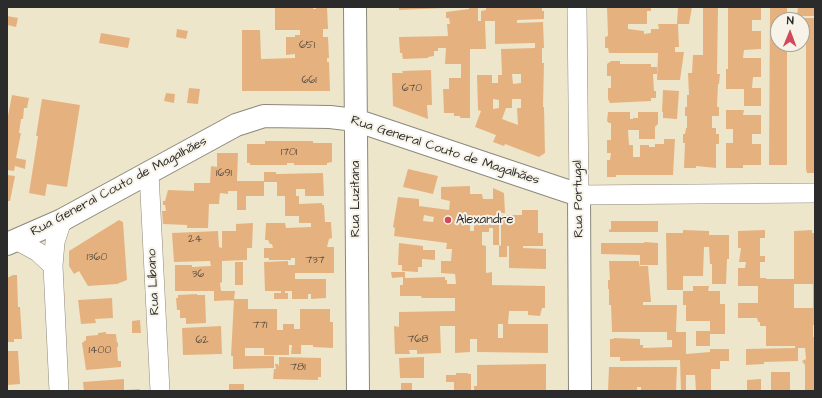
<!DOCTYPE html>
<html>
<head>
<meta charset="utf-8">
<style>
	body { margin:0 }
	#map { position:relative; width:822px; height:398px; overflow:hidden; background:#eee6cb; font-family:"Architects Daughter",sans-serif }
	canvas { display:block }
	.frame { position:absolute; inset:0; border:8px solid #2b2b2b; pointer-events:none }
	.north { position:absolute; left:770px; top:12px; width:40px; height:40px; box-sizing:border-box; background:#f7f3e8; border:1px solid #a5a39c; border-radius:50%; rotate:1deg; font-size:11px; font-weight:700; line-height:16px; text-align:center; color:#2b2b2b }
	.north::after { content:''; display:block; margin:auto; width:14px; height:18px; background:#d1495b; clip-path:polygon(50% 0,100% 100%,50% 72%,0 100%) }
</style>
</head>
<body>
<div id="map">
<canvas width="822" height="398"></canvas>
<div class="frame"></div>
<div class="north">N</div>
</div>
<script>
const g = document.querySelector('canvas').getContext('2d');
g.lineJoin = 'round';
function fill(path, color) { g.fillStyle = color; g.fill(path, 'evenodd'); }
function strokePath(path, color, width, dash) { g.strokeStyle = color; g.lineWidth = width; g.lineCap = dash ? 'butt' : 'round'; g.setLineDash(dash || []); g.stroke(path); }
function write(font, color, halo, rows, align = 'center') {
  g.font = font + ' "Architects Daughter",sans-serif'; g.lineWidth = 4; g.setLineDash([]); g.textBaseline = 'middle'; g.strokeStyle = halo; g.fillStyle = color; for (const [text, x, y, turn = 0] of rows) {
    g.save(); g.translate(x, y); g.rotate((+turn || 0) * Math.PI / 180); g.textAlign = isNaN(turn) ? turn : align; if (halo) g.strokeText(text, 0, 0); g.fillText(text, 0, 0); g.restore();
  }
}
fill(new Path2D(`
	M 275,7 L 313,7 L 313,9 L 316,9 L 316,7 L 327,7 L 328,29 L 323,29 L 323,37 L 328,37 L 329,58 L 327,58 L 327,62 L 329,62 L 330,91 L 242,91 L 242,30 L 260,30 L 261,59 L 295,58 L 295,54 L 286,55 L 286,37 L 295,37 L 295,35 L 300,35 L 300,30 L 275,30 Z
	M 399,7 L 445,7 L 445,8 L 399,10 Z
	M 469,7 L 478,7 L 478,21 L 481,21 L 481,11 L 486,10 L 486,7 L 542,7 L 542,11 L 544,11 L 544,19 L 517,20 L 517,23 L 543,22 L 544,48 L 542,48 L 542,63 L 544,63 L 543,107 L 544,107 L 545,153 L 539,157 L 505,144 L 504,146 L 493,142 L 496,135 L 475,127 L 481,111 L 478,110 L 477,75 L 492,75 L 492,83 L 498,83 L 498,75 L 502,75 L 501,49 L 535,48 L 535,43 L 495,44 L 495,21 L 485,21 L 486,49 L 470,49 L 470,118 L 460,118 L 460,116 L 454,116 L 454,113 L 444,113 L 443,89 L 449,89 L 449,78 L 461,78 L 461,64 L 445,64 L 446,48 L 438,48 L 438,51 L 434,51 L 434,56 L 428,57 L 428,58 L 403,59 L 402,53 L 400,53 L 399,37 L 448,36 L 447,24 L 450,24 L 449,18 L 446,18 L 446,12 L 469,9 ZM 512,74 L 521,74 L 521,83 L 513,84 ZM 493,99 L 499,100 L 499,108 L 493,109 ZM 512,99 L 521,99 L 521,108 L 517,108 L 518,125 L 502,119 L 506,108 L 512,108 Z
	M 607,7 L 651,7 L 651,11 L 647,11 L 647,24 L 628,24 L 628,29 L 644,31 L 644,34 L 651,33 L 651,29 L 659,29 L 658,24 L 677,24 L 678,7 L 692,7 L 689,24 L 678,24 L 679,47 L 675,47 L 675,52 L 684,52 L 680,80 L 657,80 L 658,53 L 609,53 L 608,48 L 605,48 L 605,37 L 608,36 Z
	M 703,7 L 718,7 L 717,74 L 720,74 L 719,84 L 718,84 L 717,107 L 719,107 L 719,116 L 712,116 L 712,128 L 716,128 L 716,134 L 719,134 L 719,144 L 716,144 L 716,168 L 696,166 L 696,168 L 684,168 L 685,143 L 683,143 L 683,134 L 685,134 L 686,128 L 687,128 L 687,116 L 685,116 L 685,107 L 687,107 L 687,95 L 689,95 L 688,73 L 692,73 L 693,55 L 703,55 Z
	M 728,7 L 761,7 L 761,20 L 752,20 L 752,31 L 761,31 L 761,49 L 744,50 L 743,58 L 761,58 L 761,77 L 753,77 L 752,88 L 761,88 L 761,106 L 744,106 L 744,89 L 726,89 L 726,69 L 728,69 Z
	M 770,7 L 787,7 L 787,20 L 778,20 L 778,44 L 787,44 L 787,165 L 769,165 Z
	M 798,7 L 815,7 L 815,16 L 797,16 Z
	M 7,16 L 18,18 L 16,27 L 7,25 Z
	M 796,18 L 815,18 L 815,173 L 807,173 L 806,169 L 806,28 L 802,27 L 802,20 L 796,20 Z
	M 177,29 L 188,31 L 186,39 L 176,37 Z
	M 101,33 L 130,38 L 128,48 L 99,43 Z
	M 611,61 L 620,61 L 620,64 L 651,64 L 651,67 L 657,67 L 657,74 L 653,74 L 654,91 L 656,91 L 656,98 L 651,98 L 651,101 L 610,103 L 608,99 L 608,88 L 611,88 L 611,76 L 607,76 L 607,64 Z
	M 431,70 L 432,105 L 427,105 L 428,119 L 393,106 L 392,73 L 403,73 L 402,71 Z
	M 189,88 L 200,89 L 198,104 L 187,103 Z
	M 663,90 L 679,91 L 677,119 L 663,118 L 663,112 L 662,112 Z
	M 166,93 L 175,94 L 174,103 L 164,101 Z
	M 12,95 L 29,98 L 27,108 L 24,108 L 23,119 L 21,119 L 19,133 L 21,133 L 16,158 L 26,160 L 25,169 L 15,166 L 14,171 L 7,170 L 7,116 L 8,116 Z
	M 42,99 L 80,105 L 67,187 L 47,184 L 45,196 L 29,193 L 38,136 L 36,136 Z
	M 726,110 L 744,110 L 743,115 L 761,115 L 761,134 L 752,134 L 752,144 L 761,144 L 761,165 L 743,165 L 743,168 L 726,168 L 726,143 L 733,143 L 733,129 L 726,129 Z
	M 608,112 L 630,112 L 630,119 L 633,119 L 633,118 L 638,118 L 638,112 L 658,112 L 658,124 L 655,127 L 655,139 L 639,139 L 639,130 L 628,130 L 629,145 L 633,145 L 633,157 L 640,157 L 640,145 L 649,145 L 649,147 L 655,147 L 655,144 L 664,144 L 664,139 L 675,139 L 673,175 L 616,175 L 616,177 L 607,177 L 607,160 L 610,160 L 611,153 L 607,153 L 607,140 L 611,140 L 611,123 L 609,123 L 607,121 Z
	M 265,141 L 313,141 L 313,143 L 332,143 L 332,162 L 327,163 L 327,165 L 294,165 L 294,163 L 287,163 L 287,165 L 250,165 L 250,163 L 247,163 L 247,144 L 265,144 Z
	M 217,153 L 238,153 L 237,181 L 264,181 L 264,182 L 264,172 L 276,172 L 276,174 L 323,173 L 324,196 L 305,196 L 305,189 L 296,189 L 296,196 L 299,196 L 299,204 L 322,203 L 322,205 L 324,205 L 325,222 L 331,222 L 332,238 L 329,239 L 327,247 L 334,247 L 334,273 L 295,273 L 295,279 L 326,279 L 326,298 L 311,299 L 311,294 L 308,294 L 308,299 L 292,299 L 292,291 L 285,291 L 285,293 L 288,293 L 288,299 L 274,299 L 274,293 L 281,293 L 281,291 L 265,291 L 264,262 L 288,261 L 288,265 L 295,265 L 295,258 L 291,258 L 291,260 L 269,260 L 269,258 L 264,258 L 264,248 L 273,248 L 272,244 L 270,244 L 268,240 L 265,240 L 266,223 L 285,223 L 286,228 L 311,227 L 311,223 L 299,223 L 299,216 L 285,216 L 285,196 L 277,196 L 277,182 L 264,182 L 264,196 L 246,196 L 246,210 L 237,210 L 237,191 L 228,191 L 228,194 L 220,193 L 219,204 L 209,204 L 208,228 L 187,228 L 187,225 L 163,224 L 162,211 L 166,211 L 165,205 L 163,205 L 163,201 L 165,201 L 168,190 L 194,191 L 194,183 L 210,183 L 211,166 L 217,167 Z
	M 408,169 L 438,176 L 433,194 L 403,187 Z
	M 7,175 L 15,176 L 10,201 L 7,201 Z
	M 470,186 L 470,194 L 482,194 L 483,199 L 493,199 L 493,188 L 504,193 L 505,213 L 499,213 L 499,245 L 501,246 L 501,215 L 522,215 L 522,210 L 538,210 L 538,233 L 543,233 L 543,246 L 523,246 L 523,248 L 546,249 L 546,269 L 509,268 L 509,246 L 507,246 L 507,257 L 499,257 L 499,245 L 493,245 L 493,228 L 489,228 L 489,232 L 482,232 L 482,245 L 486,246 L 486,273 L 492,272 L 492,285 L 545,286 L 545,308 L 542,308 L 540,316 L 528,315 L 528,311 L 509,311 L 508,324 L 548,324 L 548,353 L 477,352 L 477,339 L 470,339 L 470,352 L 455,353 L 455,326 L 440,326 L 441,353 L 417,354 L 417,350 L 409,350 L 410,354 L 395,354 L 394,326 L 399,327 L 399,312 L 455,311 L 455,298 L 422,298 L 421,296 L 400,296 L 400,285 L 403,285 L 403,277 L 392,278 L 391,272 L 405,272 L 405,278 L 445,277 L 445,280 L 447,280 L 447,284 L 456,284 L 455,274 L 441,273 L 441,261 L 451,261 L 452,249 L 446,249 L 447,243 L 394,236 L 395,228 L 393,227 L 398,197 L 419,199 L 419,206 L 449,210 L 450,201 L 441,199 L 441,187 ZM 424,215 L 434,217 L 433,222 L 423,221 ZM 470,220 L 474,220 L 474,231 L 470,231 ZM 498,324 L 503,324 L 503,338 L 498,338 Z
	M 119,220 L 123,222 L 127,280 L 117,284 L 88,286 L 79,271 L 74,274 L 69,266 L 69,251 Z
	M 611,221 L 658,221 L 658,232 L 609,232 L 609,229 L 611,230 Z
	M 253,223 L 252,248 L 247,248 L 247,260 L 222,261 L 222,282 L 220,283 L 221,291 L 235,291 L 234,300 L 214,301 L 214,291 L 175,291 L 175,265 L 192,265 L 192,267 L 211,266 L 210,261 L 174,262 L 172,233 L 218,231 L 219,247 L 222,248 L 222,231 L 236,231 L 236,224 Z
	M 683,230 L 709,231 L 709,235 L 729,235 L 729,259 L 727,259 L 726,284 L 712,284 L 712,264 L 710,264 L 709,247 L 704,247 L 703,276 L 683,276 L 683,290 L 667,290 L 666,233 L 683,233 Z
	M 765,230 L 765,238 L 760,238 L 760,256 L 765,256 L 765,262 L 760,262 L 760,278 L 766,278 L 766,279 L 794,279 L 794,231 L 812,230 L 812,233 L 815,233 L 815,325 L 813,325 L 813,337 L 815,337 L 815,391 L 805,391 L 805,365 L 802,361 L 806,359 L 805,348 L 798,348 L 798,361 L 764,362 L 764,364 L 746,365 L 746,349 L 795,348 L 795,346 L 766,346 L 766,326 L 760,326 L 760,322 L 758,322 L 757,318 L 738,318 L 738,303 L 758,303 L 758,286 L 738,286 L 738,268 L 745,268 L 746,262 L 739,262 L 741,248 L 738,248 L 738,231 ZM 794,284 L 813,284 L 813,308 L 794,308 Z
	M 644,242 L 658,243 L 658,265 L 640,265 L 640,255 L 601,254 L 601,243 L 644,243 Z
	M 399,243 L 423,246 L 423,250 L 435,250 L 435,260 L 422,259 L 422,267 L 418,267 L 418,272 L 402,271 L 402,265 L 398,265 Z
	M 609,261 L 639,261 L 640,268 L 640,266 L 648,266 L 651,302 L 643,302 L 643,305 L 677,305 L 676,332 L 686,332 L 686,354 L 710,352 L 710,349 L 729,349 L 729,361 L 720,361 L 720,369 L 711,369 L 711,391 L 696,391 L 695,375 L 686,375 L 686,391 L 681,391 L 680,360 L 620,361 L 620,357 L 610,357 L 610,339 L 614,339 L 613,338 L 640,339 L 640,345 L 643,345 L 643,348 L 672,347 L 672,340 L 667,340 L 667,332 L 612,332 L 611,305 L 609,305 L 609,289 L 608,289 L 608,280 L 610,280 Z
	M 235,262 L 243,262 L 243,285 L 235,285 Z
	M 13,275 L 17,275 L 18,307 L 20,307 L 22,339 L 14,339 L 14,342 L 7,342 L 7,278 Z
	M 693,286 L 709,286 L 708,291 L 720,291 L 720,304 L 725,304 L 725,334 L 710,334 L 710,346 L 696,346 L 696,331 L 710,331 L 710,321 L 686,321 L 686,305 L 683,305 L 683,291 L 693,291 Z
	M 197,294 L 197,295 L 205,295 L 206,323 L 186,324 L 186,318 L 180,318 L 180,310 L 177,310 L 176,298 L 178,298 L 178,295 Z
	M 112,298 L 113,318 L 95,319 L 96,323 L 81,324 L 78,300 Z
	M 234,299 L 248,299 L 248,309 L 277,309 L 277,330 L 283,330 L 283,324 L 294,324 L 294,329 L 300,329 L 300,309 L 330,309 L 330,322 L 333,322 L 333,348 L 313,347 L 313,345 L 301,345 L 301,354 L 291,354 L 292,345 L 289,345 L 289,355 L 264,355 L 264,348 L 245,348 L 245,356 L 274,356 L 274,368 L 233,369 L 233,356 L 231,356 Z
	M 140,320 L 141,333 L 132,333 L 132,321 Z
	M 221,326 L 222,354 L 183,355 L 182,328 Z
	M 106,332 L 106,334 L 116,334 L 117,343 L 118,342 L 118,347 L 117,347 L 118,361 L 121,361 L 121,367 L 86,370 L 82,343 L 86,340 L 86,336 L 98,335 L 98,333 Z
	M 7,351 L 18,351 L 20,384 L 7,385 Z
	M 279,357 L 321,358 L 321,377 L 318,377 L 318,380 L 273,379 L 274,369 L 276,369 L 275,364 L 278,364 L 279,367 Z
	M 424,357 L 424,378 L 400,378 L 399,358 Z
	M 546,364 L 546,391 L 474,391 L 474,386 L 477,386 L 477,365 Z
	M 609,367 L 677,367 L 676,391 L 641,391 L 641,387 L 637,387 L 637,391 L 608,391 Z
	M 771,372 L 790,372 L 790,391 L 771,391 Z
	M 456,373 L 468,373 L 468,374 L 471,374 L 471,391 L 454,391 L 454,382 L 446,382 L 446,375 L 456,375 Z
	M 124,379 L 124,390 L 140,389 L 140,391 L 84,391 L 83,382 Z
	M 761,379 L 761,391 L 747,391 L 747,380 Z
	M 401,383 L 412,383 L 412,391 L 401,391 Z
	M 229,384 L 244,384 L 244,391 L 229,391 Z`), '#e5b27f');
const minor = new Path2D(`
	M 577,7 L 579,195 L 815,193
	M 149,173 L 160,391
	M 16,240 L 38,252 L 53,266
	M 59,391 L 53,266 L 55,242 L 62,220`);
const tertiary = new Path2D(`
	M 355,7 L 358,391
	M 7,244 L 62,220 L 236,125 L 264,116 L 330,117 L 355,120 L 579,195 L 580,391`);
strokePath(minor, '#8c887b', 20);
strokePath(tertiary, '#8c887b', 24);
strokePath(minor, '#fff', 19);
strokePath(tertiary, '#fff', 22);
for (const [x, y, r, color] of [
	[448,220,4,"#d1495b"]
]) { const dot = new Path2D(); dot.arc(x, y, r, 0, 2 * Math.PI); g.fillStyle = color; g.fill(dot); strokePath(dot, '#f7f3e8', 1.5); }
write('11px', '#5a4d40', null, [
	["651",307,46],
	["661",309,81],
	["670",412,89],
	["1701",289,153],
	["1691",224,174],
	["24",195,240],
	["1360",97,258],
	["737",315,261],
	["36",198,275],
	["771",260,326],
	["768",418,340],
	["62",202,341],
	["1400",100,351],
	["781",298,368]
]);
write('13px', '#2b2b2b', '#f7f3e8', [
	["Rua General Couto de Magalhães",445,151,18],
	["Rua General Couto de Magalhães",119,187,-28],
	["Rua Luzitana",356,199,-90],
	["Rua Portugal",579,199,-91],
	["Rua Líbano",154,282,-93]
]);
write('13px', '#2b2b2b', '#f7f3e8', [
	["Alexandre",456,220]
], 'left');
</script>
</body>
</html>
